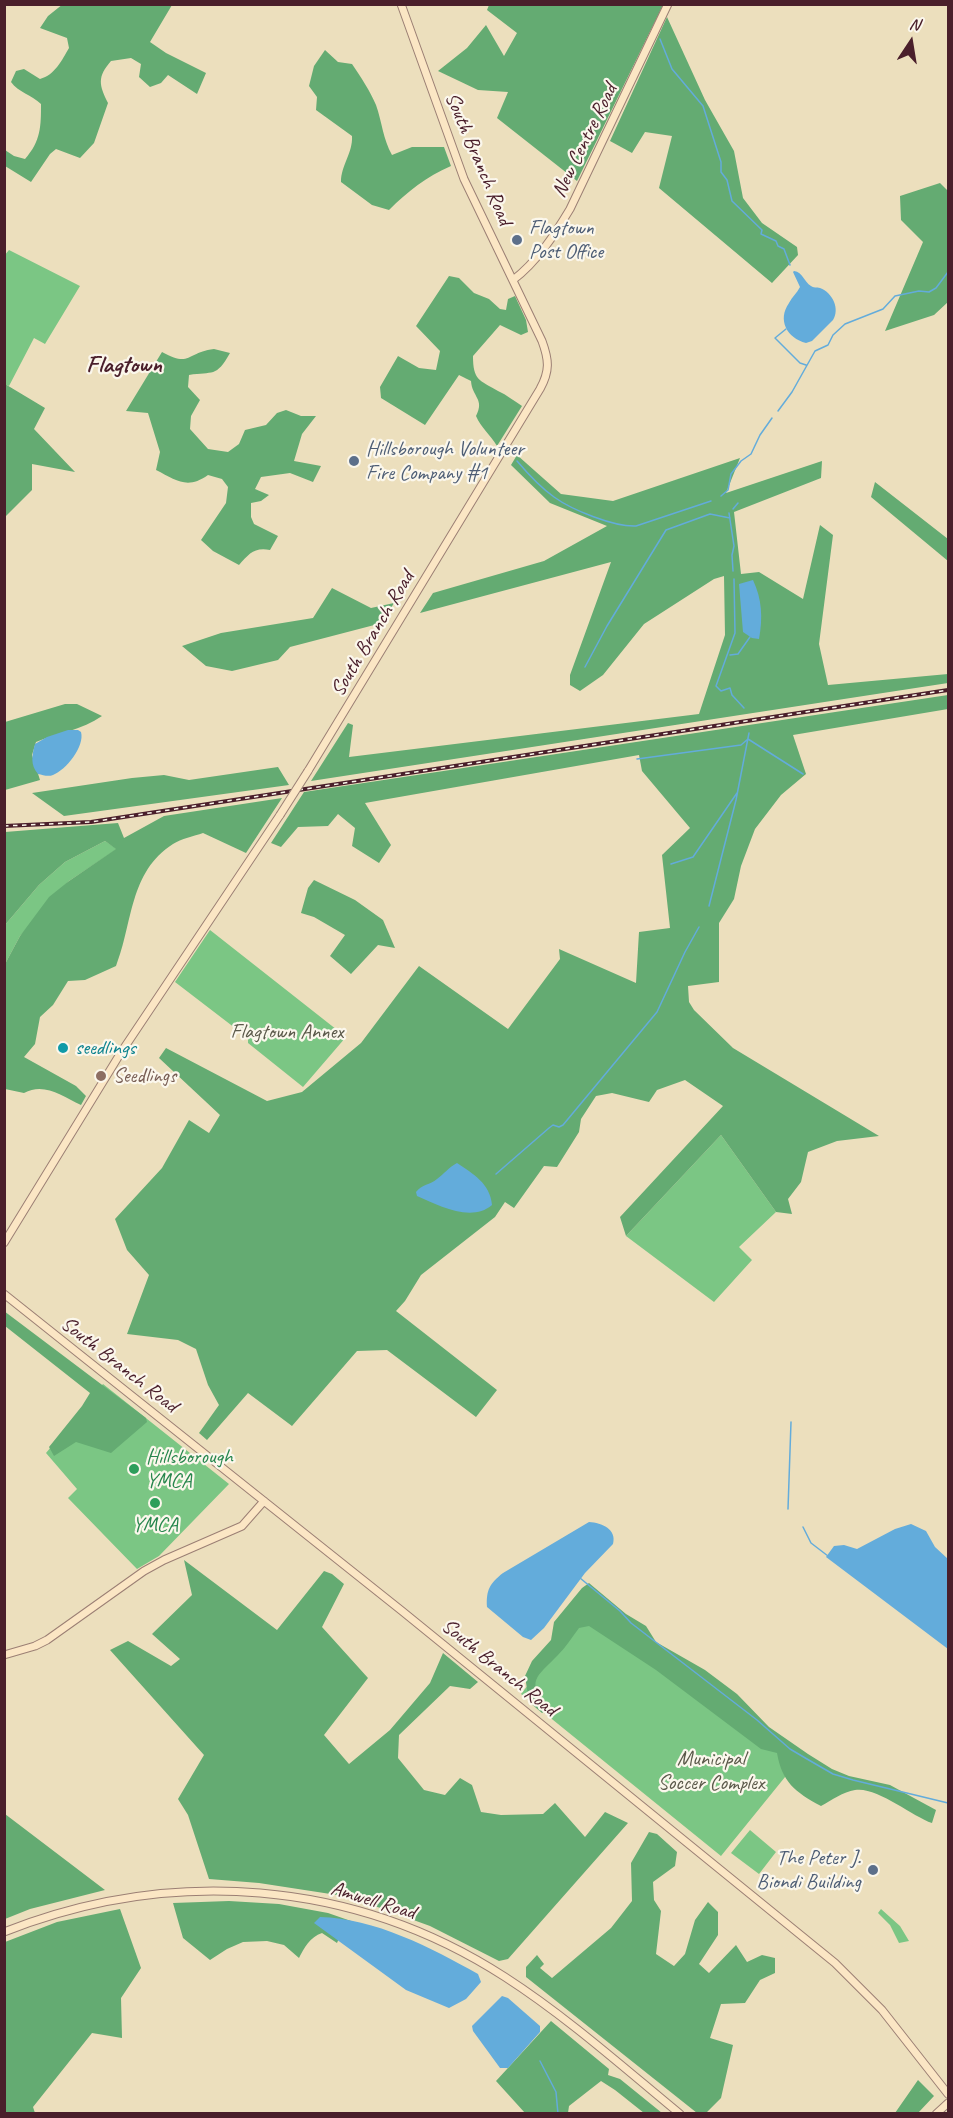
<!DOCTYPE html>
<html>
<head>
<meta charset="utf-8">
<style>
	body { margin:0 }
	#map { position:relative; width:953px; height:2118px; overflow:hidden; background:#ecdfbd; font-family:Caveat,sans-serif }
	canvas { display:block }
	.frame { position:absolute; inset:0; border:6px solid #4a1f2b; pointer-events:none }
	.north { position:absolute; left:881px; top:12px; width:60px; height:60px; -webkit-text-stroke:4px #fbf7ec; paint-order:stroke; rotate:12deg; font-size:16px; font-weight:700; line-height:24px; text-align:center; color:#4a1f2b }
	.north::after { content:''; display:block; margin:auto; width:21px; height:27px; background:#4a1f2b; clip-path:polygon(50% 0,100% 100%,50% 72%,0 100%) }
</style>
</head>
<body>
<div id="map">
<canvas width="953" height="2118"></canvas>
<div class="frame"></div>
<div class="north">N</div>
</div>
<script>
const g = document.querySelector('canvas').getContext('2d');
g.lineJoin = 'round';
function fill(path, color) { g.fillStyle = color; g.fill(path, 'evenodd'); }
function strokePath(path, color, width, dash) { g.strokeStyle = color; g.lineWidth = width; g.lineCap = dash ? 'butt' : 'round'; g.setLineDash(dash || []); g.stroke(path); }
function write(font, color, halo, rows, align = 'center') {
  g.font = font + ' Caveat,sans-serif'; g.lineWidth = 4.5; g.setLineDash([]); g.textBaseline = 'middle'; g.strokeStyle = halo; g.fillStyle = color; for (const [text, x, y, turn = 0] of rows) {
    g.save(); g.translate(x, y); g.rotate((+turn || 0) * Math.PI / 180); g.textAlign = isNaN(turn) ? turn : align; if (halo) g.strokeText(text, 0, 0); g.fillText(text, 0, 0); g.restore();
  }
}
fill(new Path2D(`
	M 9,250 L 80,286 L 45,344 L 34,338 L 9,386 L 4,384 L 4,256 Z
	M 105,841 L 117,849 L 69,881 L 20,936 L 5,964 L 5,925 L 39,885 L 65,862 Z
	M 210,930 L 346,1037 L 303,1087 L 248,1043 L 248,1038 L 175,982 Z
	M 721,1135 L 776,1212 L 739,1247 L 752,1260 L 714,1302 L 626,1236 Z
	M 103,1384 L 229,1484 L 159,1556 L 137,1569 L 68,1498 L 77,1489 L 46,1453 Z
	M 588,1609 L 798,1761 L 721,1856 L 521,1694 Z
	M 750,1830 L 776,1852 L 759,1874 L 731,1853 Z
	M 881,1909 L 900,1926 L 909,1941 L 899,1943 L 890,1925 L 878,1913 Z`), '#7bc684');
fill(new Path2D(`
	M 63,4 L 172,5 L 150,42 L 166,53 L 206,73 L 197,94 L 168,75 L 161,83 L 150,87 L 139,77 L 141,64 L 131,58 L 111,61 C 97,77 99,85 108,103 L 94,143 L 80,158 L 56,149 L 50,154 L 31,182 L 5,166 L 5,150 L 14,156 L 25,159 C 41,141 41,126 41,104 C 32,95 18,92 11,82 L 16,71 L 24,69 L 40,79 C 55,75 62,60 69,48 L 67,38 L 40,28 L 48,16 Z
	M 489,5 L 663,5 L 577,181 L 497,118 L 508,92 L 478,90 L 438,71 L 467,48 L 486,25 L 504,56 L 517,33 L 487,10 Z
	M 667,17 L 705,100 L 734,151 L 743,198 L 762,223 L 797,247 L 798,255 L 772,283 L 659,188 L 672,136 L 645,132 L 632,153 L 610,141 Z
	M 325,50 L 338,62 L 352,64 C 361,77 370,91 376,105 C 382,122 383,139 392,155 L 412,147 L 444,147 L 451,166 C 426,177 408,191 389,210 L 372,205 L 341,182 C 341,165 353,153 352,136 L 316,110 L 317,97 L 309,86 L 314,66 Z
	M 940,183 L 948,191 L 948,302 L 934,315 L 885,331 L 923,242 L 901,220 L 900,196 Z
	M 449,276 L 459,278 L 474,293 L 489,299 L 500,309 L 506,310 L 508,299 L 515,296 L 526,320 L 528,332 L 521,335 L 500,325 L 473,356 C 473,380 479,380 498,391 C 507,395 514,401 522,406 L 497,446 C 490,434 481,428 476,416 C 485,399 472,397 471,381 L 459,375 L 425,425 L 381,398 L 380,387 L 398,356 L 419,368 L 436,370 L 440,351 L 416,326 Z
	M 214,349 L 230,353 C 216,378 213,371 189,375 L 188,387 L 200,400 L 191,416 L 190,429 L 208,449 L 228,452 L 239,444 L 245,430 L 266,425 L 277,413 L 286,410 L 301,416 L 316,416 L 302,434 L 294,461 L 321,466 L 313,482 L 290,473 L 261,477 L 255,489 L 269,495 L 261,501 L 251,503 L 251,517 L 254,524 L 278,536 L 270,550 C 254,547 249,554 239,565 L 213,551 L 201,540 L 226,503 L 228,487 L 222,479 L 208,475 C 187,490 176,480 156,470 L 160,452 L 148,413 L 126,411 L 162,352 C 191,368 187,352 214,349 Z
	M 5,384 L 45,408 L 34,429 L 75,472 L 32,464 L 32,490 L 5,517 Z
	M 517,455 L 561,494 L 613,501 L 740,458 L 726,493 L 822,461 L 821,478 L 734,512 L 741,574 L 759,572 L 803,599 L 820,525 L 833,535 L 819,644 L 828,685 L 948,674 L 948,683 L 311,781 L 348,723 L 353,725 L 349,757 L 699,714 L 725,635 L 724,576 L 714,579 L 644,624 L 603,675 L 580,691 L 570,685 L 570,675 L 611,562 L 420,613 L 433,593 L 544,561 L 607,526 L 550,503 L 511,465 Z
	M 875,482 L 948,539 L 948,561 L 871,497 Z
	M 332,588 L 371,608 L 394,603 L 382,623 L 290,647 L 278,660 L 232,671 L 206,666 L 182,646 L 221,633 L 313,618 Z
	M 948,695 L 948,709 L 793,735 L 806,774 L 781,795 L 755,829 L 741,866 L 734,899 L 719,923 L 719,982 L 688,986 L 689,1002 L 694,1010 L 733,1048 L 879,1136 L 837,1141 L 808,1152 L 801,1182 L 788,1199 L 792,1214 L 776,1212 L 721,1135 L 626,1236 L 620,1217 L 723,1106 L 685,1080 L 657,1090 L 649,1102 L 612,1093 L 596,1096 L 581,1119 L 579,1132 L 557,1167 L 544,1166 L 514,1208 L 505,1202 L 495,1217 L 421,1275 L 405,1301 L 396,1311 L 497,1390 L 476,1417 L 387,1350 L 357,1351 L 292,1426 L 248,1393 L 207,1440 L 199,1433 L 219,1405 L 208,1385 L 196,1349 L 178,1340 L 127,1334 L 149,1275 L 127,1250 L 115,1219 L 162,1168 L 189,1120 L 209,1133 L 220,1115 L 159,1058 L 166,1048 L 267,1101 L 302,1092 L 361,1043 L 419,966 L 508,1029 L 560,959 L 559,949 L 636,983 L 639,932 L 670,928 L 662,855 L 690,828 L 642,771 L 639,755 L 365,803 L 391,845 L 379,863 L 352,846 L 355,828 L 338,814 L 328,826 L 298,827 L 281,847 L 271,843 L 304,792 Z
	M 65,704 L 77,704 L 102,716 C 82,730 58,733 36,742 L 32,755 L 40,780 L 5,790 L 5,722 Z
	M 278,767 L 289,785 L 64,816 L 32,793 L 132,778 L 164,775 L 189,780 Z
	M 282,798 L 246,853 L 203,833 C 194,836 181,839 173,844 C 129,872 133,923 116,966 L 85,980 L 68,981 L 53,1005 L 40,1017 L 35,1044 L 24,1057 L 76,1086 L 86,1096 L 81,1105 C 62,1096 44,1082 24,1093 L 5,1089 L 5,964 L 20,936 L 49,897 L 69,881 L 116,849 L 105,841 L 65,862 L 39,885 L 5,925 L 5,832 L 118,823 L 124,838 L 164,816 Z
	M 314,880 L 355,900 L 383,920 L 395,948 L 378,945 L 351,974 L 330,956 L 345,935 L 314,917 L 301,913 L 308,888 Z
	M 4,1311 L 146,1418 L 147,1422 L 111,1453 L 76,1442 L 54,1456 L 49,1447 L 82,1406 L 90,1393 L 5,1326 Z
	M 184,1560 L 277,1630 L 324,1571 L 332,1574 L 344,1584 L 322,1627 L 368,1678 L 324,1735 L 349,1764 L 390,1730 L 430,1683 L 443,1653 L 478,1682 L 470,1689 L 450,1686 L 399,1735 L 398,1758 L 424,1790 L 445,1795 L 460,1778 L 472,1785 L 481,1812 L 501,1815 L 543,1814 L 555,1803 L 585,1837 L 605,1812 L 628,1823 L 508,1959 L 499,1961 L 430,1926 L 350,1897 L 259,1883 L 209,1879 L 188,1815 L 178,1799 L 204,1755 L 110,1650 L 128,1641 L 171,1666 L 180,1659 L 152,1634 L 192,1595 Z
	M 589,1583 L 626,1614 L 646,1626 L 656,1642 L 705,1670 L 737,1694 L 769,1727 L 808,1754 L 832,1769 L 849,1776 L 890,1785 L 936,1810 L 932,1823 C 912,1816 876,1786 855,1790 C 843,1792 832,1800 821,1806 C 795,1792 782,1782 777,1753 L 761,1749 L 656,1670 L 589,1626 L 579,1628 C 572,1637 566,1647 558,1655 C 536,1678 525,1680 549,1710 L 542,1713 L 529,1702 L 525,1676 L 532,1661 L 551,1640 L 554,1622 L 582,1588 Z
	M 5,1814 L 105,1890 L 30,1909 L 5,1919 Z
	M 649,1832 L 657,1834 L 677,1852 L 675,1866 L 653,1882 L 654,1900 L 661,1911 L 656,1954 L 674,1966 L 685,1954 L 695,1920 L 708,1902 L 718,1912 L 718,1935 L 699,1964 L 709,1973 L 736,1945 L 747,1962 L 762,1955 L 775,1958 L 775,1973 L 760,1980 L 745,2003 L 721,2004 L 710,2038 L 733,2045 L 721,2098 L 707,2112 L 709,2113 L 697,2113 L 526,1977 L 526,1967 L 537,1955 L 544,1964 L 540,1968 L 552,1978 L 611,1928 L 632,1901 L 631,1863 Z
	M 229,1901 L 279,1904 L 328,1913 L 374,1929 L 343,1929 L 337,1943 L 322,1933 C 310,1937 304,1948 299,1958 L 284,1945 L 267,1941 L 243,1942 L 227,1949 L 210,1960 L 183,1938 L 173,1903 Z
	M 120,1909 L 141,1968 L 121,1998 L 122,2038 L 92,2033 L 33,2107 L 35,2113 L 5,2113 L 5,1942 L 57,1922 Z
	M 551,2021 L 609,2069 L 608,2075 L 620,2079 L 662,2113 L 644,2113 L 615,2090 L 601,2081 L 569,2106 L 568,2113 L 525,2113 L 496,2081 Z
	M 918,2080 L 934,2096 L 918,2113 L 895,2113 Z`), '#64ab72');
fill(new Path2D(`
	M 794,271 C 803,272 804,282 811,286 C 813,288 817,287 820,288 C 833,293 840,309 833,320 L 812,341 L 806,343 C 787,338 777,320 789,303 C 792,297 797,293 800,287 L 793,272 Z
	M 753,580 C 762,599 763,618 759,639 L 752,638 L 743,632 L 739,584 Z
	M 68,730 L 78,730 L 81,732 C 85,746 66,770 53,775 C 48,777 43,775 38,774 C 30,765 32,755 35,744 L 47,737 Z
	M 457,1163 C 473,1174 490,1183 492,1205 C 471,1223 438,1205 417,1196 L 416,1192 C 422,1184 430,1185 437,1179 C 444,1174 449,1167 457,1163 Z
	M 589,1522 C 602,1523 617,1529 613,1544 L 585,1573 L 544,1628 L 531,1640 L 523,1637 L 487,1607 C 486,1590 490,1583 503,1573 Z
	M 911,1524 L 926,1531 L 935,1547 L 948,1559 L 948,1649 L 826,1557 L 834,1546 L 844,1545 L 857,1549 L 895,1529 Z
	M 320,1917 C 374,1918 432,1948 478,1974 L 481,1982 L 466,1999 L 449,2008 L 406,1990 L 314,1923 Z
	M 502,1996 L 508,1998 L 540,2026 L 540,2032 L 508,2068 L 500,2068 L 473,2031 L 472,2026 Z`), '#63acdb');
strokePath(new Path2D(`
	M 660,39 L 672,69 L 703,106 L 721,162 L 721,172 L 727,180 L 732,201 L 762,230 L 761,234 L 776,241 L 778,246 L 784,249 L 790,265
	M 786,329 L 775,338 L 800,363 L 806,365
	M 778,411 L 792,392 L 815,351 L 828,345 L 833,335 L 845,324 L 883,309 L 895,296 L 919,291 L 929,292 L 936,288 L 948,272
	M 517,461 C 528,474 540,487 554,497 C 572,510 614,527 636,526 L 711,501
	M 721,496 L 728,490 L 731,474 L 741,461 L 751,454 L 760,435 L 772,418
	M 733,509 L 738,503
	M 729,513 L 734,546 L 732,555 L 733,571
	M 734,579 L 735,633 L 716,686 L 721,691 L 730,688 L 732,695 L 744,708
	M 730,655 L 738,654 L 750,637
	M 585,667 L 607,626 L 666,530 L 710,514 L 730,518
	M 637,759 L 741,745 L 748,739 L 803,774
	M 671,864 L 693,857 L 737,793
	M 709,906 L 736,800 L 749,733
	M 496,1174 L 549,1128 L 553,1125 L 559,1127 L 563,1125 L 657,1012 L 685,952 L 699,927
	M 788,1509 L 791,1422
	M 803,1527 L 811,1543 L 828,1556
	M 580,1578 L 620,1611 L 631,1623 L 757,1720 L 790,1749 L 807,1759 L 833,1774 L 853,1780 L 948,1803
	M 540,2061 L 556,2092 L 558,2114`), '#63acdb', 1.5);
const secondary = new Path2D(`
	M 513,280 C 537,262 555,234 570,209 L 668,4
	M 308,771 L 540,389 C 550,371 549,360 542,341 L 464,179 L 401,4
	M 4,1243 L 120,1054 L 280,815
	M 4,1294 L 402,1611 L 835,1963 L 882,2010 L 948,2094
	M 4,1655 L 35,1646 L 47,1640 L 144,1571 L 164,1560 L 242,1526 L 264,1501
	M 4,1932 C 171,1866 353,1879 505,1977 C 567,2017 623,2067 680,2114
	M 936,2114 L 948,2103`);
strokePath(secondary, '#9b7f74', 9);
strokePath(secondary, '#fbe6c4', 7);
const rail = new Path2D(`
	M 4,826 L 91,822 L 948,690`);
strokePath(rail, '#4a1f2b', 4);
strokePath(rail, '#fbf7ec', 1.5, [4.5]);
const secondaryBridge = new Path2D(`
	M 280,815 L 308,771`);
strokePath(secondaryBridge, '#9b7f74', 9, []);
strokePath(secondaryBridge, '#fbe6c4', 7);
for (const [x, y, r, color] of [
	[517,240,6,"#5c6f8a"],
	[354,461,6,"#5c6f8a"],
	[63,1048,6,"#0f9aa8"],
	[101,1076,6,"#8d6e63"],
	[134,1469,6,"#2e9e5b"],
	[155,1503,6,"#2e9e5b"],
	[873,1870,6,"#5c6f8a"]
]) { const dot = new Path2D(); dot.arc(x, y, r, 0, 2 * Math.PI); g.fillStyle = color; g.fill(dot); strokePath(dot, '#fbf7ec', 2); }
write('21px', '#4a1f2b', '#fbf7ec', [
	["New Centre Road",585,141,-64],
	["South Branch Road",478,159,67],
	["South Branch Road",373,634,-59],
	["South Branch Road",119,1365,38],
	["South Branch Road",499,1668,39],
	["Amwell Road",373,1901,17]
]);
write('21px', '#4e5e75', '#fbf7ec', [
	["Flagtown",529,228],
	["Post Office",529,252],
	["Hillsborough Volunteer",366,449],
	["Fire Company #1",366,473],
	["The Peter J.",861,1858,"right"],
	["Biondi Building",861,1882,"right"]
], 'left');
write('21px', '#5b594a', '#fbf7ec', [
	["Flagtown Annex",287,1032],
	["Municipal",711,1759],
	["Soccer Complex",711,1783]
]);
write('21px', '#0d838f', '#fbf7ec', [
	["seedlings",75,1048]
], 'left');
write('21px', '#785e54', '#fbf7ec', [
	["Seedlings",113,1076]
], 'left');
write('21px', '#27864d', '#fbf7ec', [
	["Hillsborough",146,1457],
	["YMCA",146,1481],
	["YMCA",155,1525,"center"]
], 'left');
write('bold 24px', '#4a1f2b', '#fbf7ec', [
	["Flagtown",124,366]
]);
</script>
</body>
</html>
